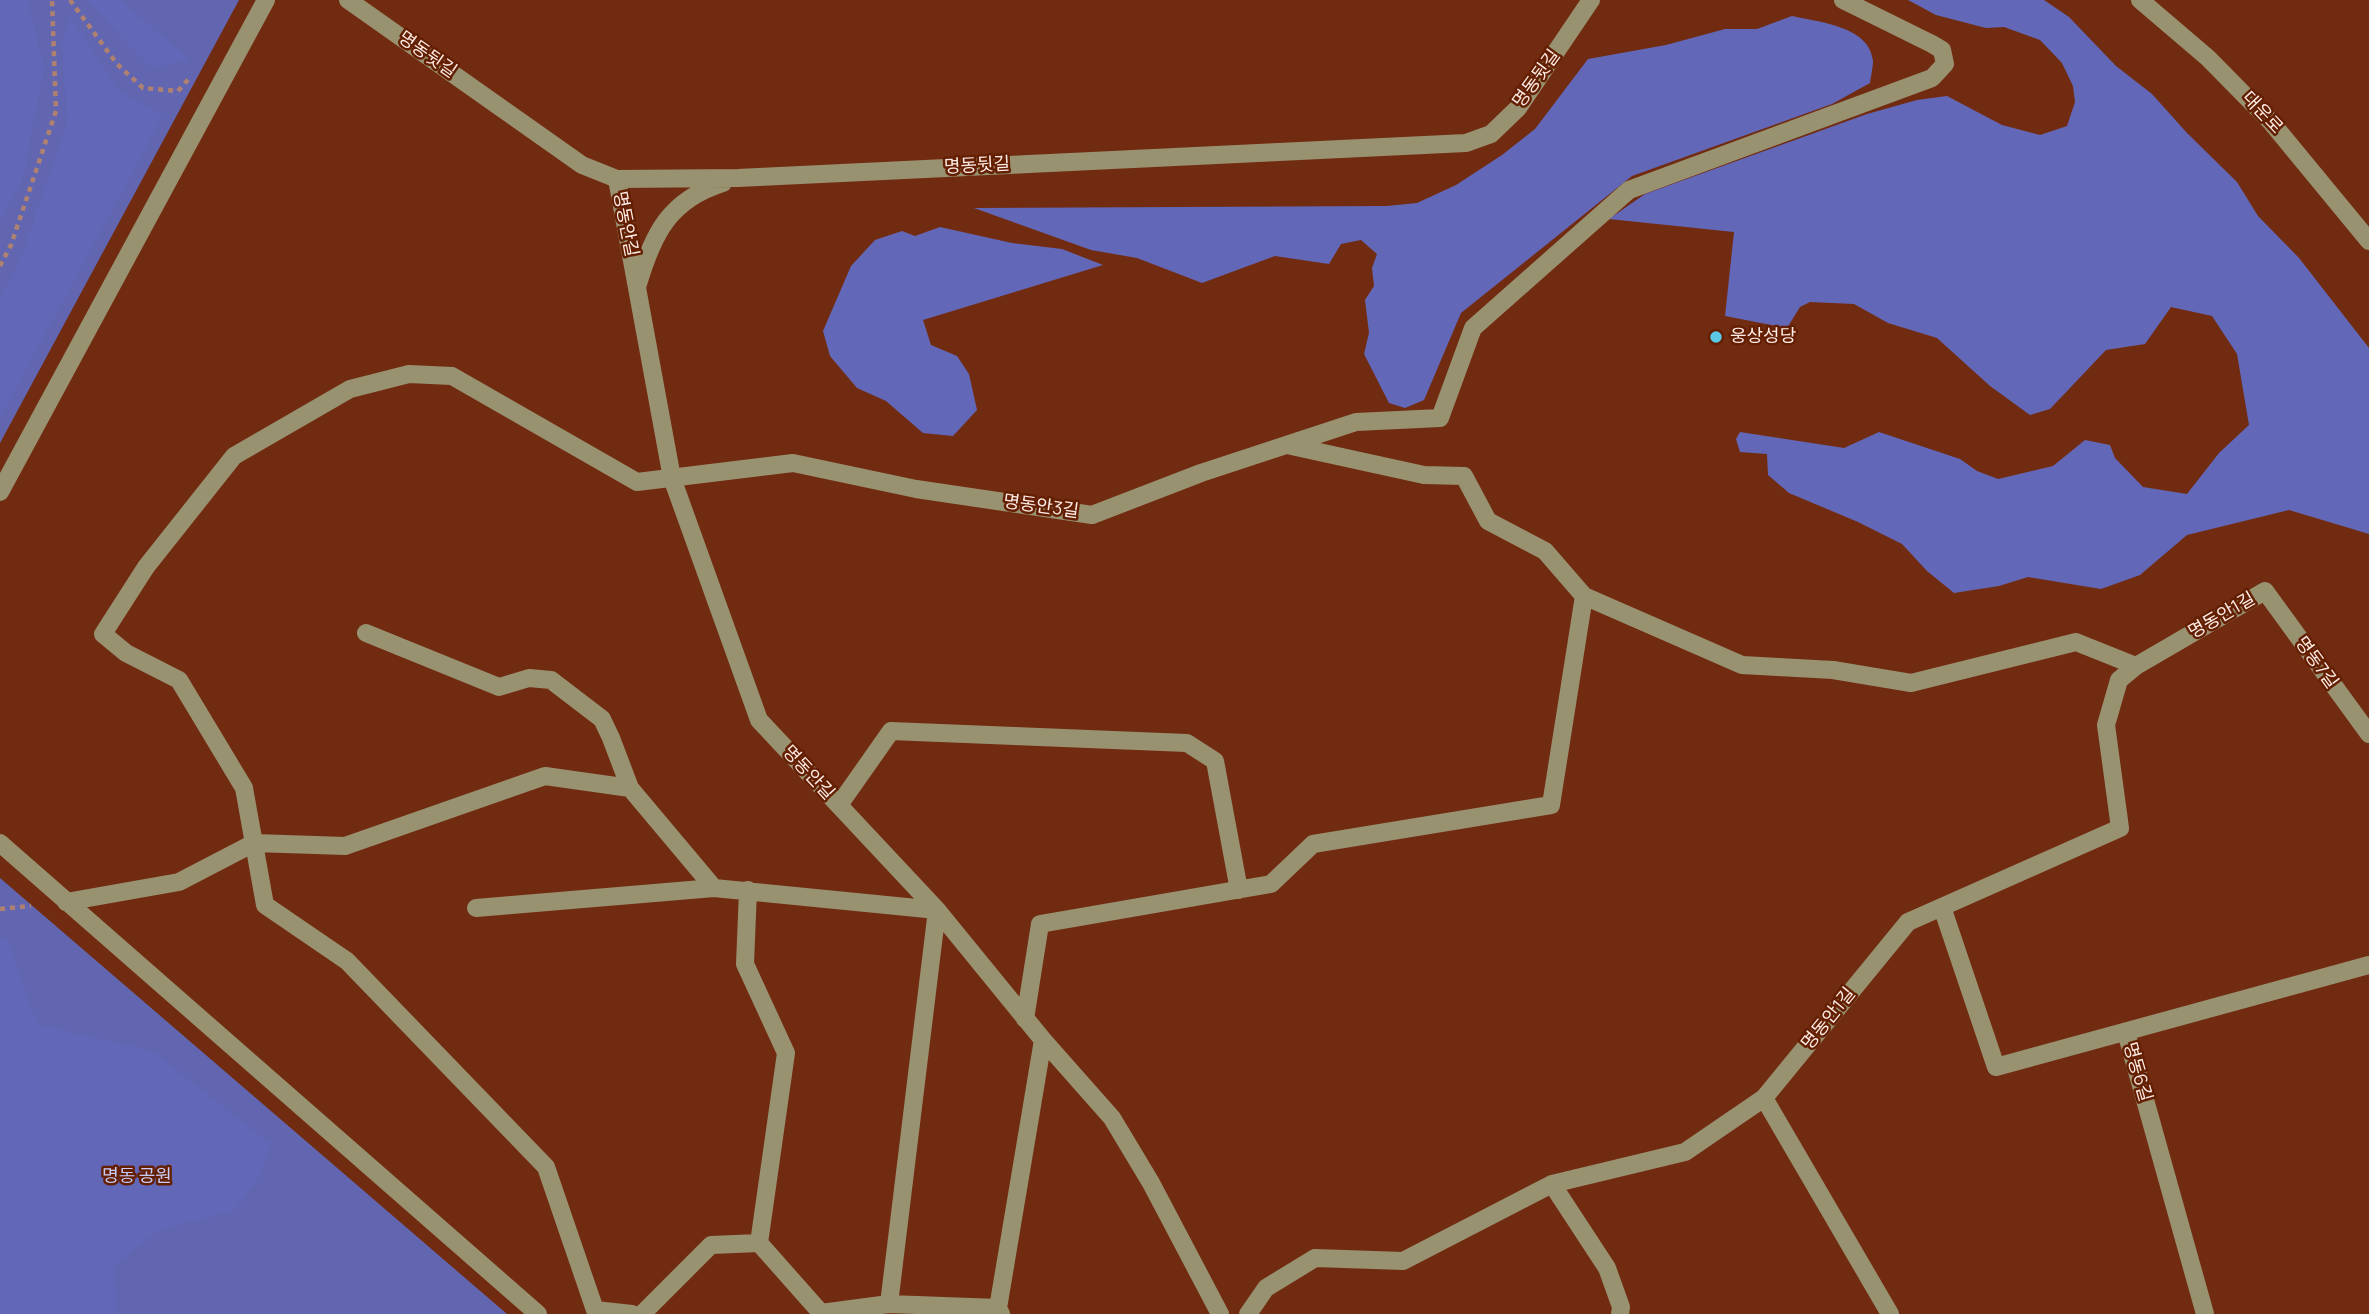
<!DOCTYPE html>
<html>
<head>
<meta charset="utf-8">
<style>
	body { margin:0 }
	canvas { display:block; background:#712b11 }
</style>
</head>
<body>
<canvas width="2369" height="1314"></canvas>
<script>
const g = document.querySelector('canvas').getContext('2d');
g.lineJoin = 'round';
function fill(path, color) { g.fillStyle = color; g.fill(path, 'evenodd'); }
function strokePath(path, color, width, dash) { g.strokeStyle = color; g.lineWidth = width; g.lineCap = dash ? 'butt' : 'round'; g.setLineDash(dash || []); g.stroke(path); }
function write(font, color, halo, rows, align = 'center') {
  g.font = font + ' Manrope,"Noto Sans KR",sans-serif'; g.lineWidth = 5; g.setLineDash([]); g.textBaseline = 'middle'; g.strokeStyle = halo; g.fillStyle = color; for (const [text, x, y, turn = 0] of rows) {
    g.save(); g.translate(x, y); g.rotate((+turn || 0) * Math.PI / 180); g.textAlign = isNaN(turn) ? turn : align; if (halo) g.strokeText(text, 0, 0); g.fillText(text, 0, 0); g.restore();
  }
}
fill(new Path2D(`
	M 0,0 L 239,0 L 0,443 Z
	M 0,878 L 507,1314 L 0,1314 Z`), '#6266b1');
fill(new Path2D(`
	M 0,0 L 28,0 L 44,68 L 22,183 L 0,219 Z
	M 87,0 L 120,0 L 190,60 L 151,68 Z
	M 1908,0 L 2044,0 L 2069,17 L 2116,66 L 2152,94 L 2187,133 L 2237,182 L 2258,216 L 2299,258 L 2369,348 L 2369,534 L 2289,510 L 2187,535 L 2140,575 L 2101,589 L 2028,577 L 1999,586 L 1954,593 L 1927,571 L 1902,544 L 1858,522 L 1789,493 L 1768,475 L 1767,454 L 1740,452 L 1736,439 L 1740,432 L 1844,448 L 1879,432 L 1960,459 L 1977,471 L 1998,479 L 2053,466 L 2085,440 L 2110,445 L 2115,458 L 2143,487 L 2187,494 L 2219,453 L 2249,425 L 2237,354 L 2212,316 L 2171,307 L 2145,344 L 2106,350 L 2050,409 L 2030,415 L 1990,386 L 1937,338 L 1888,323 L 1854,304 L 1810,302 L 1800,307 L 1787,328 L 1725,316 L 1734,232 L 1609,219 L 1645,194 L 1867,114 L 1917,100 L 1947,96 L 2002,125 L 2040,135 L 2067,126 L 2075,102 L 2073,86 L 2062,63 L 2040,40 L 2004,27 L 1986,28 L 1936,15 Z
	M 1792,16 C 1818,22 1870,26 1873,61 C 1873,67 1871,76 1870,83 L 1832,104 L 1632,176 L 1461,313 L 1424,400 L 1405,408 L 1389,403 L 1364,354 L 1369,333 L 1365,300 L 1374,286 L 1372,268 L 1377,254 L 1361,240 L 1341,244 L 1329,264 L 1275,256 L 1202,283 L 1137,258 L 1091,250 L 974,208 L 1387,206 L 1417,203 L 1456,185 L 1502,155 L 1535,129 L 1588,59 L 1666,45 L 1725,29 L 1757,29 Z
	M 71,17 L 120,91 L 163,116 L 0,418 L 0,298 L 18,266 L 67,121 L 62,44 Z
	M 940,227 L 1012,243 L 1062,249 L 1103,265 L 923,320 L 931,345 L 957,356 L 969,374 L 977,410 L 953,436 L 923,433 L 886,401 L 857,388 L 830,356 L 823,331 L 851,266 L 875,240 L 902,231 L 915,236 Z
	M 0,937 L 6,938 L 38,1025 L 152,1051 L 271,1144 L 257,1181 L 233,1211 L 160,1229 L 115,1265 L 116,1314 L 0,1314 Z`), '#6367b7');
strokePath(new Path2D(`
	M 70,0 L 117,64 L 143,88 L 178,91 L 191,76
	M 0,266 L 11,245 L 56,111 L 52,0
	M 0,909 L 31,906`), '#af8170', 4.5, [5, 5]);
strokePath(new Path2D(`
	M 348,0 L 582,165 L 617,179 L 738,178 L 1466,143 L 1491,134 L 1518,108 L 1591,0
	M 2140,0 L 2208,58 L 2271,122 L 2369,241
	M 617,179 L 672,478 L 759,720 L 937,910 L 1043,1040 L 998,1308 L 1001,1314
	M 638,284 C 653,234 669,200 723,183
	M 0,492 L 266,0
	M 1584,596 L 1742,665 L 1833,670 L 1911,683 L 2076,642 L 2136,666
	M 366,633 L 499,687 L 529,678 L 551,680 L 602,719 L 611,738 L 630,788
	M 839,805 L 891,731 L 1187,743 L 1215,761 L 1239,890
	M 0,843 L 538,1314
	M 66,902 L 179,882 L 254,843 L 345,846 L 545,776 L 630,788 L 714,888 L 937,910 L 889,1304 L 998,1308
	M 1942,907 L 1996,1067 L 2369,965
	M 476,908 L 714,888
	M 1025,1019 L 1040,924 L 1271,884 L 1313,844 L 1551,805 L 1584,596 L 1545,551 L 1488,521 L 1464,476 L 1424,475 L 1287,445
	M 2126,1032 L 2205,1314
	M 1043,1040 L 1112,1118 L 1151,1183 L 1220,1314
	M 1764,1098 L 1890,1314
	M 1552,1184 L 1607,1268 L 1621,1307 L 1620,1314
	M 759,1243 L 821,1313 L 889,1304
	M 632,1314 L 595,1310 L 546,1167 L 347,961 L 265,905 L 244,788 L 179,680 L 126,653 L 103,634 L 146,567 L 234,456 L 350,389 L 409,374 L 452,376 L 637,482 L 793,463 L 916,489 L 1092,515 L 1201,473 L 1356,422 L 1440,418 L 1473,328 L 1629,190 L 1932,78 L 1945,64 L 1942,50 L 1932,44 L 1843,0
	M 642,1314 L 711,1245 L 759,1243 L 786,1053 L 745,964 L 748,890
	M 1248,1314 L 1266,1288 L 1315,1258 L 1403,1261 L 1552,1184 L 1685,1152 L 1764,1098 L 1908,922 L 2120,828 L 2106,725 L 2119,680 L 2136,666 L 2265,591 L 2369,734`), '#989271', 18);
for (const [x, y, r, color] of [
	[1716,337,7,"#5bc8e6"]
]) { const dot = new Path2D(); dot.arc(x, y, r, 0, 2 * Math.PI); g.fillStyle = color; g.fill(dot); strokePath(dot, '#641f03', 2.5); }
write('18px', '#fceae4', '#641f03', [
	["명동뒷길",427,55,35],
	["명동뒷길",1537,79,-54],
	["대운로",2262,113,47],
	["명동뒷길",977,166,-3],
	["명동안길",625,224,79],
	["명동안3길",1041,507,8],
	["명동안1길",2222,616,-30],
	["명동7길",2316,663,54],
	["명동안길",808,773,47],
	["명동안1길",1829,1019,-51],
	["명동6길",2137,1072,74]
]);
write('18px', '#fceae4', '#641f03', [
	["웅상성당",1730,337]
], 'left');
write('18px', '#c7ccf8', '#641f03', [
	["명동 공원",137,1177]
]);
</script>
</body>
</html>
